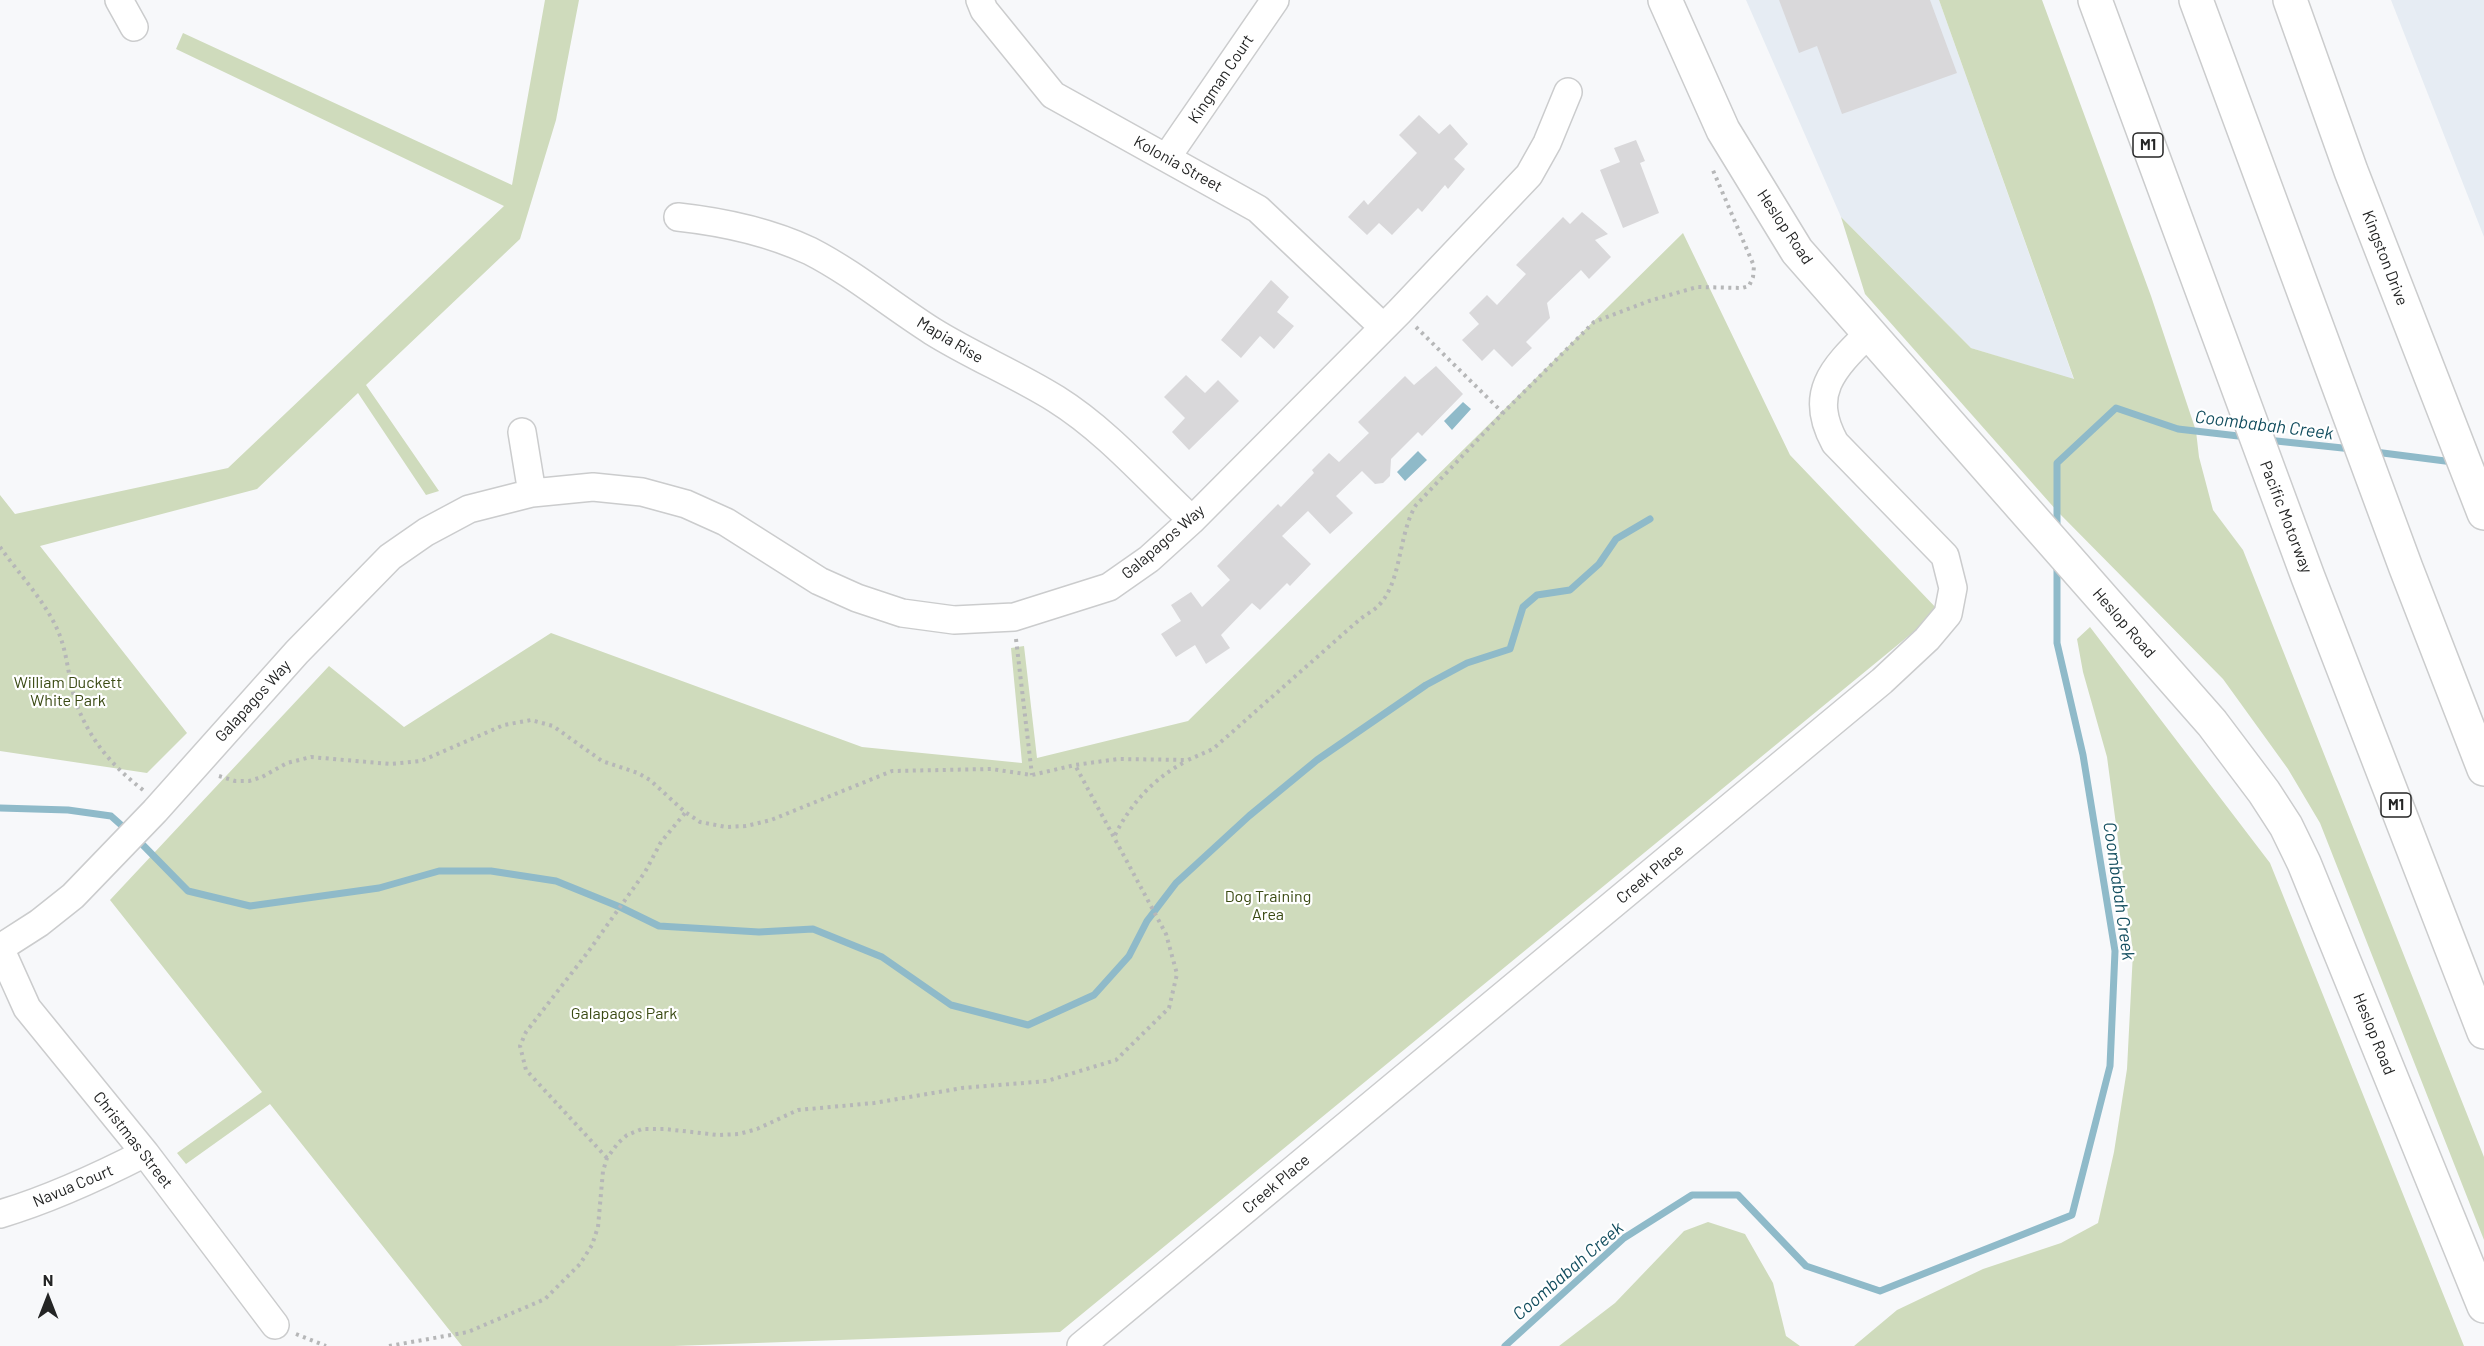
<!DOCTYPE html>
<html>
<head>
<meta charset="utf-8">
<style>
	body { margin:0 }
	#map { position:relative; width:2484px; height:1346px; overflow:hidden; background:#f7f8fa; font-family:Barlow,sans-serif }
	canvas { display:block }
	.north { position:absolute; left:18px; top:1268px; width:60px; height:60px; -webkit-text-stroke:4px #fff; paint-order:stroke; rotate:0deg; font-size:16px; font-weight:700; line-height:24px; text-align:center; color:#242525 }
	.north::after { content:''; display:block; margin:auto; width:21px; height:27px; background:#242525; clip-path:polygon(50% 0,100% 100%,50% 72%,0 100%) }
</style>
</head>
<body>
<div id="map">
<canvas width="2484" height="1346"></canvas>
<div class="north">N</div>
</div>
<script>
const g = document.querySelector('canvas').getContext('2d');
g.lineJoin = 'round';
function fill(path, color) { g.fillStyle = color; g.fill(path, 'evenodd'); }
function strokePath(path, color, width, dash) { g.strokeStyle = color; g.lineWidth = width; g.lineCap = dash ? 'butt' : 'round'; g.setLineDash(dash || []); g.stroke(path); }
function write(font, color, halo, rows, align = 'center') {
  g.font = font + ' Barlow,sans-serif'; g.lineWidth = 4.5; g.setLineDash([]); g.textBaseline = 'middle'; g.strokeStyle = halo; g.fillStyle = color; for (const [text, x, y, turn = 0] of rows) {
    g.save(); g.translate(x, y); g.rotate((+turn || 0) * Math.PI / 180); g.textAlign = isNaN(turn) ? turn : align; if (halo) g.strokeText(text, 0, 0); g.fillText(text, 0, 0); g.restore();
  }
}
fill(new Path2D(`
	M 1746,0 L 1939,0 L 2074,380 L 1971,348 L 1841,217 Z
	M 2391,0 L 2484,0 L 2484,237 Z`), '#e6ecf3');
fill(new Path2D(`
	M 545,0 L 579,0 L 556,120 L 520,239 L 366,385 L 439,491 L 426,495 L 358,393 L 257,489 L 40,546 L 187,733 L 147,773 L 0,751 L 0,495 L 15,514 L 228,468 L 504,206 L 176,49 L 183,33 L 512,185 Z
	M 1939,0 L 2042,0 L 2151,296 L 2196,431 L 2199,457 L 2213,510 L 2243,550 L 2484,1157 L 2484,1240 L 2320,823 L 2288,769 L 2223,679 L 2057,511 L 1865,294 L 1841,217 L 1971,348 L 2074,379 Z
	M 1683,233 L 1790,455 L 1939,611 L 1060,1332 L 674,1346 L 462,1346 L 270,1104 L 186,1164 L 177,1153 L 262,1092 L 110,900 L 329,666 L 404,727 L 551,633 L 862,747 L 1022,763 L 1011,648 L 1024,646 L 1037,758 L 1188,721 Z
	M 2090,627 L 2270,863 L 2464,1346 L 1854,1346 L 1897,1310 L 1983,1269 L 2061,1243 L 2098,1223 L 2114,1152 L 2127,1069 L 2133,952 L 2107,757 L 2083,672 L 2077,639 Z
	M 1708,1222 L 1745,1234 L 1773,1283 L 1786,1336 L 1800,1346 L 1559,1346 L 1615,1303 L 1684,1231 Z`), '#cfdbbc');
fill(new Path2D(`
	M 1463,402 L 1471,409 L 1452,430 L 1444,421 Z
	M 1418,451 L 1427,460 L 1405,481 L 1397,472 Z`), '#8fbac9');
strokePath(new Path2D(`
	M 2267,440 L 2352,449
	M 2375,452 L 2453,462
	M 2057,530 L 2057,463 L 2116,408 L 2178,429 L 2247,437
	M 0,808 L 68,810 L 111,816 L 129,832
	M 137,839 L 188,891 L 250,906 L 379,888 L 439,871 L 491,871 L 556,881 L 620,907 L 659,926 L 759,932 L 813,929 L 882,957 L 951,1005 L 1028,1025 L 1094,995 L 1129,956 L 1147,921 L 1176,883 L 1249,816 L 1317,760 L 1426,685 L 1467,663 L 1510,649 L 1523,607 L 1537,595 L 1570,590 L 1599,564 L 1616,539 L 1650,519
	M 1505,1346 L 1624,1238 L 1692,1195 L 1738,1195 L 1806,1266 L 1880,1291 L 2072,1215 L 2110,1066 L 2115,951 L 2083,755 L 2057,643 L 2057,562`), '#8fbac9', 7);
fill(new Path2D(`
	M 1779,0 L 1930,0 L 1957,73 L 1842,114 L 1817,46 L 1799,53 Z
	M 1419,115 L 1439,134 L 1450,124 L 1468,144 L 1454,159 L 1465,169 L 1448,189 L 1445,185 L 1422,212 L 1418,208 L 1392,235 L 1379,223 L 1367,235 L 1348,217 L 1364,200 L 1368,205 L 1417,153 L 1399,135 Z
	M 1636,140 L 1645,161 L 1640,163 L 1659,213 L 1623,228 L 1600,170 L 1620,162 L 1614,148 Z
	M 1582,212 L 1608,234 L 1595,240 L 1611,257 L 1589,279 L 1581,270 L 1547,303 L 1550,318 L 1526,342 L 1532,348 L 1512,367 L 1494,349 L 1482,361 L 1462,340 L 1479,324 L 1469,313 L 1487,295 L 1497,305 L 1526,274 L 1516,265 L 1563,217 L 1570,224 Z
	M 1271,280 L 1289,297 L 1277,312 L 1294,326 L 1274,349 L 1260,336 L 1241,358 L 1221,340 Z
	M 1436,366 L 1463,394 L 1422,436 L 1418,432 L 1391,459 L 1390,476 L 1383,483 L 1375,484 L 1362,471 L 1336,496 L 1353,513 L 1330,534 L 1308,511 L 1282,536 L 1311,564 L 1290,586 L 1287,583 L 1260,610 L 1252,603 L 1221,635 L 1230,648 L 1206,664 L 1195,645 L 1176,657 L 1161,634 L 1181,621 L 1171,605 L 1191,592 L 1202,607 L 1230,580 L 1217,566 L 1278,504 L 1281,507 L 1314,473 L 1312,470 L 1329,453 L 1339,462 L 1369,433 L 1358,422 L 1405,376 L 1414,385 Z
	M 1186,375 L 1205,393 L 1218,380 L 1239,401 L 1189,450 L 1172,432 L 1185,418 L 1164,397 Z`), '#d9d8da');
const street = new Path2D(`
	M 119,0 L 134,27
	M 980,0 L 984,10 L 1053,95 L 1258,209 L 1383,327
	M 1167,157 L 1275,0
	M 678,217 C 724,222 767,231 810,251 C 853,273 891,305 932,331 C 972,356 1016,374 1056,399 C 1107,431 1148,479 1192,520
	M 522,432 L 532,493
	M 0,948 L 39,923 L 73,896 L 155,811 L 297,652 L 390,557 L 426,532 L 469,509 L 532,493 L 593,487 L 642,492 L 686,504 L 726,522 L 819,581 L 857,598 L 902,613 L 954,620 L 1014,617 L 1109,587 L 1149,559 L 1192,520 L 1399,312 L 1529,175 L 1547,143 L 1568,92
	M 0,948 L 27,1008 L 145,1153 L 275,1325
	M 0,1214 C 51,1199 98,1177 145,1153
	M 1081,1346 L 1882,681 L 1927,639 L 1948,614 L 1953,588 L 1945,556 L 1835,443 C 1808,394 1832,369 1868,334`);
const secondary = new Path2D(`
	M 1665,0 L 1723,130 L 1797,251 L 2212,723 L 2264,792 L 2286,826 L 2304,863 L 2484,1306
	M 2290,0 L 2351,171 L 2484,513`);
const highway = new Path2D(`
	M 2095,0 L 2308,577 L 2484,1032
	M 2196,0 L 2406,568 L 2484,769`);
strokePath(street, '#cbcccd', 30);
strokePath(secondary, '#cbcccd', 36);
strokePath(highway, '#cbcccd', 36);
strokePath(new Path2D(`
	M 1416,327 L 1503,413
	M 0,547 C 19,574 45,601 58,631 C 68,654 68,679 76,703 C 90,740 112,766 143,790
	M 1016,639 L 1032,775
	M 219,776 L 235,781 L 249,781 L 262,777 L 287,763 L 311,757 L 390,764 L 421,761 L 504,725 L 531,720 L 553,726 L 602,761 L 638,773 L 650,780 L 685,812 L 700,822 L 726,827 L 746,826 L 771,820 L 892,771 L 991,769 L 1032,775 L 1075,765 L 1118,759 L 1188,760 L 1213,749 L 1359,620 C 1365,615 1373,611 1378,606 C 1402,583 1398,534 1416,505 L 1503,413 L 1594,322 L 1649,301 L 1697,287 L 1742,288 L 1749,286 L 1753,277 L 1754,266 L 1712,168
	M 1115,835 C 1131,803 1155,777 1187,761
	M 607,1158 L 526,1070 L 520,1046 L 526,1032 L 588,952 L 645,872 L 661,842 L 685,813
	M 296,1334 L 326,1346
	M 389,1346 L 468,1332 L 545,1299 L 580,1264 L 592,1245 L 598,1227 L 603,1171 L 607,1158 L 618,1143 L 627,1135 L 642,1129 L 665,1129 L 718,1135 L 739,1134 L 757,1129 L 798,1110 L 874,1103 L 962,1088 L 1047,1081 L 1116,1060 L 1169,1008 L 1177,974 L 1166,934 L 1075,765`), '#b6b7b8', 4, [3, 4.5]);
strokePath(street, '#fff', 27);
strokePath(secondary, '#fff', 33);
strokePath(highway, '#fff', 33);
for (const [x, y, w] of [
	[2148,145,30],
	[2396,805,30]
]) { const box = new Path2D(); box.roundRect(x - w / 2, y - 12, w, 24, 4.5); g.fillStyle = '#fff'; g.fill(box); strokePath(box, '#242525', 1.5); }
write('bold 15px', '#242525', null, [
	["M1",2148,145],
	["M1",2396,805]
]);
write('16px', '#242525', '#fff', [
	["Kingman Court",1221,79,-56],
	["Kolonia Street",1178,164,29],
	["Heslop Road",1785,227,56],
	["Kingston Drive",2385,258,69],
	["Mapia Rise",950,340,31],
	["Pacific Motorway",2286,517,69],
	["Galapagos Way",1163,542,-41],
	["Heslop Road",2124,623,49],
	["Galapagos Way",253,701,-48],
	["Creek Place",1650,874,-40],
	["Heslop Road",2374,1034,68],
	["Christmas Street",133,1140,52],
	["Creek Place",1276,1184,-40],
	["Navua Court",73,1186,-23]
]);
write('16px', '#3a4a13', '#fff', [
	["William Duckett",68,683],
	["White Park",68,701],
	["Dog Training",1268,897],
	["Area",1268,915],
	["Galapagos Park",624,1014]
]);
write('italic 18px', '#134e5f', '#fff', [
	["Coombabah Creek",2264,425,7],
	["Coombabah Creek",2119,891,82],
	["Coombabah Creek",1568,1271,-41]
]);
</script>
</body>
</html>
